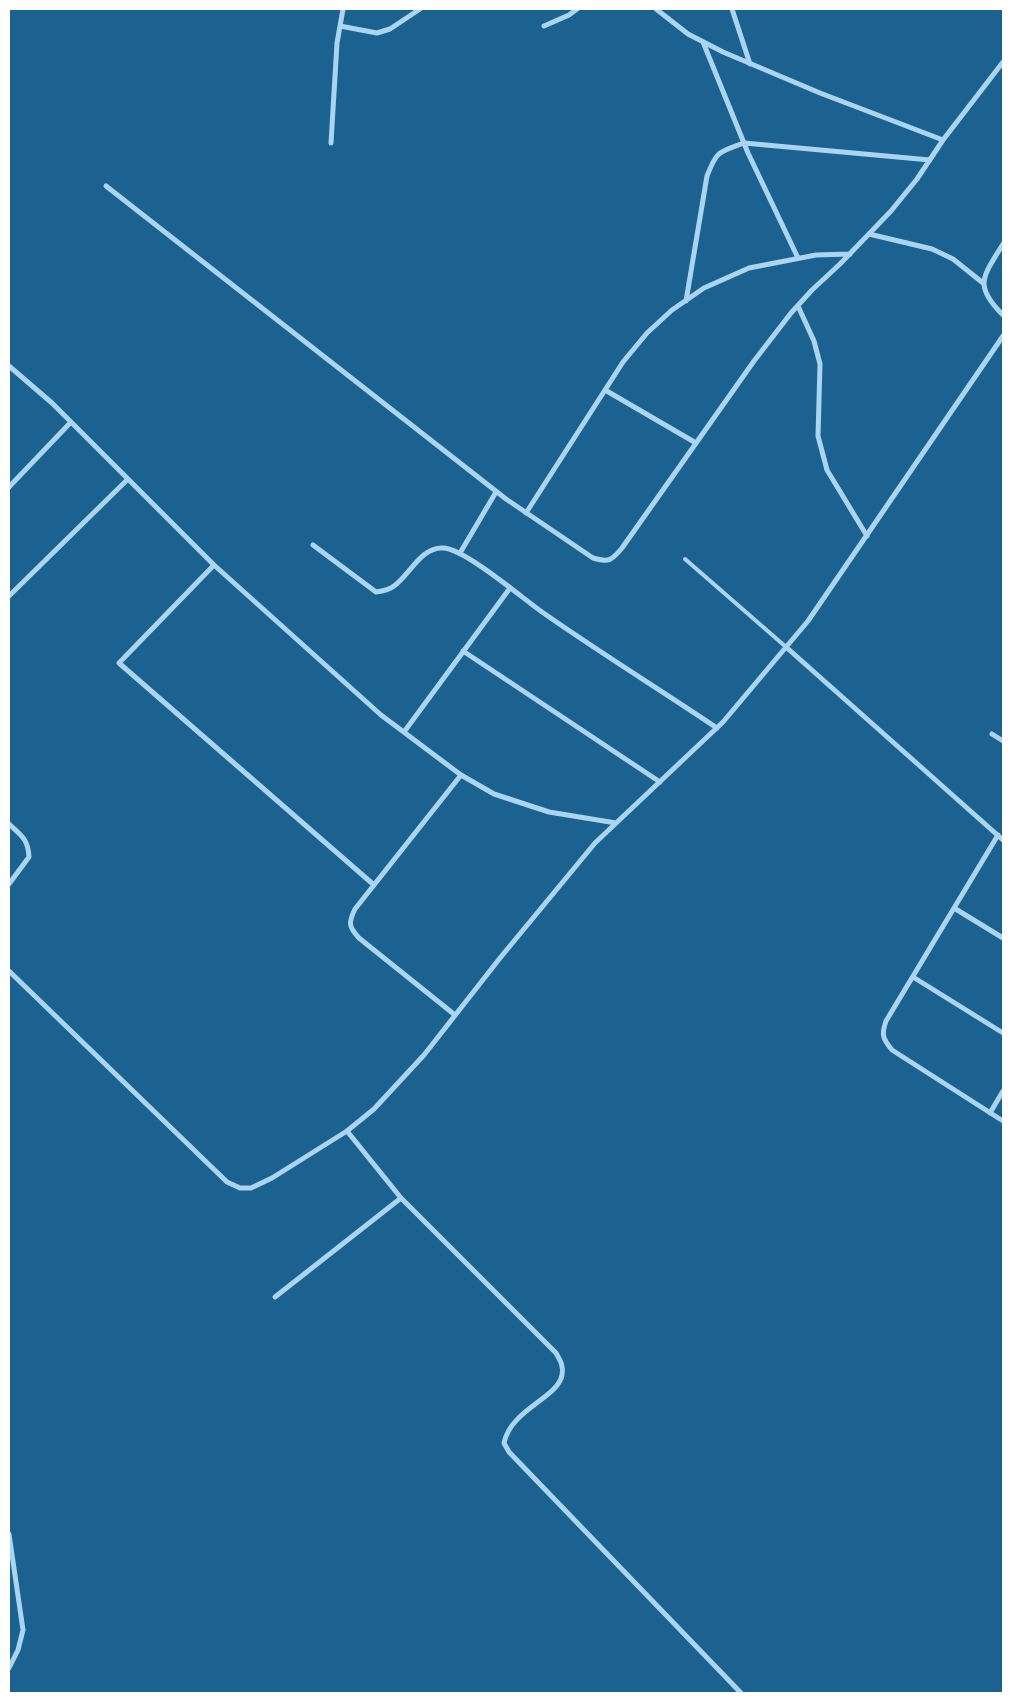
<!DOCTYPE html>
<html>
<head>
<meta charset="utf-8">
<style>
	body { margin:0 }
	#map { position:relative; width:1012px; height:1702px; overflow:hidden; background:#1b6291; font-family:Inter,sans-serif }
	canvas { display:block }
	.frame { position:absolute; inset:0; border:10px solid #fff; pointer-events:none }
</style>
</head>
<body>
<div id="map">
<canvas width="1012" height="1702"></canvas>
<div class="frame"></div>
</div>
<script>
const g = document.querySelector('canvas').getContext('2d');
g.lineJoin = 'round';
function strokePath(path, color, width, dash) { g.strokeStyle = color; g.lineWidth = width; g.lineCap = dash ? 'butt' : 'round'; g.setLineDash(dash || []); g.stroke(path); }
strokePath(new Path2D(`
	M 685,559 L 786,647`), '#aad4ef', 4);
strokePath(new Path2D(`
	M 656,9 L 688,34 L 723,52 L 820,93 L 943,140
	M 732,9 L 750,64
	M 340,26 L 377,33 L 390,29 L 420,9
	M 544,26 L 569,15 L 577,9
	M 703,42 L 748,153 L 798,258
	M 331,143 L 337,43 L 343,9
	M 106,186 L 506,499 L 593,558 C 609,563 612,560 622,548 L 754,361 L 791,313 L 812,290 L 840,264 L 891,211 L 917,179 L 943,140 L 1003,62
	M 869,234 L 932,249 L 953,259 L 983,283
	M 1003,244 C 983,277 973,285 1003,315
	M 686,301 L 707,176 C 717,150 719,152 744,143 L 930,160
	M 798,306 L 814,341 L 820,364 L 818,436 L 827,470 L 867,536
	M 9,366 L 52,403 L 214,565 L 381,715 L 461,775 L 494,794 L 549,812 L 616,823
	M 605,390 L 696,443
	M 9,487 L 71,422
	M 526,513 L 623,362 L 647,333 L 672,310 L 704,288 L 749,268 L 816,255 L 850,254
	M 313,545 L 376,592 C 383,591 389,590 394,586 C 410,575 421,546 444,548 C 466,550 521,597 542,612 C 599,652 659,689 717,728
	M 460,553 L 496,492
	M 214,565 L 119,663 L 374,885
	M 9,596 L 128,479
	M 786,647 L 1003,840
	M 463,651 L 660,782
	M 404,732 L 510,588
	M 992,734 L 1003,741
	M 9,824 C 22,836 28,839 29,857 L 9,884
	M 998,835 L 886,1021 C 881,1035 883,1039 892,1050 L 1003,1121
	M 954,908 L 1003,938
	M 9,971 L 227,1182 L 240,1188 L 251,1188 L 272,1178 L 347,1131 L 374,1109 L 424,1055 L 500,958 L 595,843 L 723,722 L 808,621 L 1003,336
	M 913,977 L 1003,1033
	M 455,1015 L 359,938 C 349,927 348,923 355,909 L 461,775
	M 990,1113 L 1003,1091
	M 347,1131 L 401,1198 L 556,1353 C 560,1360 564,1366 562,1375 C 558,1398 511,1409 504,1443 L 509,1452 L 741,1693
	M 275,1297 L 401,1198
	M 9,1668 L 18,1650 L 23,1630 L 9,1534`), '#aad4ef', 5);
</script>
</body>
</html>
